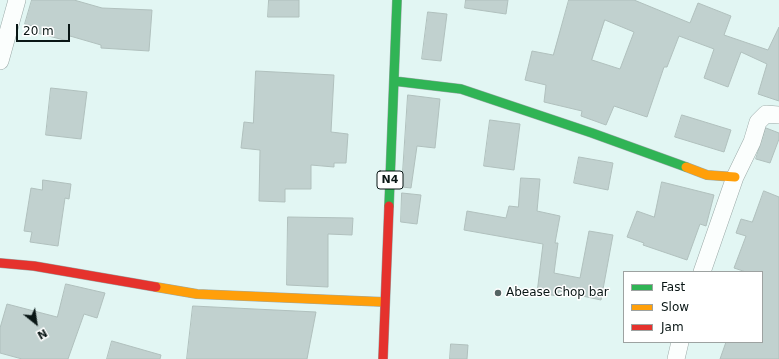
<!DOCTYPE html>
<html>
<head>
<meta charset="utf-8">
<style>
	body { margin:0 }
	#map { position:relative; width:779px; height:359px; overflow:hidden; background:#e2f6f3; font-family:"DejaVu Sans",sans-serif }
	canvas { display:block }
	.legend { position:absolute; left:623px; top:271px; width:140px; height:72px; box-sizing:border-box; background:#fff; border:1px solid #9da2a1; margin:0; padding:5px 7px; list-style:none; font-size:12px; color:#091615 }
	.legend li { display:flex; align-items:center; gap:8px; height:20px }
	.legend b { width:20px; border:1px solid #9da2a1 }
	.north { position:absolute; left:16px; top:303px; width:40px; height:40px; -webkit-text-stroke:3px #fff; paint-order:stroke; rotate:150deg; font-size:11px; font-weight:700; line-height:16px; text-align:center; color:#091615 }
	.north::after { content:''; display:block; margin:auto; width:14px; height:18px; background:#091615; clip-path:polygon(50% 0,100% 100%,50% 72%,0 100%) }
	.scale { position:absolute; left:16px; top:24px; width:54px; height:18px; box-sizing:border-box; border:2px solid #091615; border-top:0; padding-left:5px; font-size:12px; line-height:14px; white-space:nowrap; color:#091615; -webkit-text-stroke:3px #fff; paint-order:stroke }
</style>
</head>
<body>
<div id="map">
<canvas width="779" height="359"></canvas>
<ul class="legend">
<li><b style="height:5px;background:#30b455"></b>Fast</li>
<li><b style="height:5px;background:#ff9f0a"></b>Slow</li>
<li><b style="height:5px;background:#e5322d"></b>Jam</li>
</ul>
<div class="north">N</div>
<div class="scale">20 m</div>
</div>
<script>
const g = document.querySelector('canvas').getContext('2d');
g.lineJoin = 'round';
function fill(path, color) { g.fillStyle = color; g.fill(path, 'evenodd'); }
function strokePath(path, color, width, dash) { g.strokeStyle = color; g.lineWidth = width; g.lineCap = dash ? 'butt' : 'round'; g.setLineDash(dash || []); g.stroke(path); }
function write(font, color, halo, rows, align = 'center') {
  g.font = font + ' "DejaVu Sans",sans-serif'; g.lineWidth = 3; g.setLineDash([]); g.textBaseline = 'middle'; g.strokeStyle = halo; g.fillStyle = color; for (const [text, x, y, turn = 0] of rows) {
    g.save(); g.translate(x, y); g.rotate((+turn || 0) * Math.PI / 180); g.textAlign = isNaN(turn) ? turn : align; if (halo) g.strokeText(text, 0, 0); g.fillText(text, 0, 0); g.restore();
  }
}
const building = new Path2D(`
	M 32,0 L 74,0 L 102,8 L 152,10 L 149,51 L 101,48 L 101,45 L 70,36 L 68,41 L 37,33 L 39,28 L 25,24 Z
	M 269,0 L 299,0 L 299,17 L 268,17 Z
	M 466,0 L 508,0 L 506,14 L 465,8 Z
	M 569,0 L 634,0 L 690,23 L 698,3 L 731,16 L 724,35 L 768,50 L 779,27 L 779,101 L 758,94 L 767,64 L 741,52 L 728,87 L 704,78 L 714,49 L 679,36 L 667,67 L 664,67 L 647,117 L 614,106 L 606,125 L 581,116 L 582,111 L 544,102 L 546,85 L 525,80 L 532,51 L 553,55 ZM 605,20 L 634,32 L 620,69 L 592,60 Z
	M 428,12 L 447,14 L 441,61 L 422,59 Z
	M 256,71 L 334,75 L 331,132 L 348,134 L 346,163 L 334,163 L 334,167 L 311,165 L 311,189 L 285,189 L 285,202 L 259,201 L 260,150 L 241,148 L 244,122 L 253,123 Z
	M 51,88 L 87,92 L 81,139 L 46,135 Z
	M 408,95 L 440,99 L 435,148 L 417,146 L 411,188 L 402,187 Z
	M 682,115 L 731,130 L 724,152 L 675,137 Z
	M 490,120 L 520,124 L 514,170 L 484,166 Z
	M 766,128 L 779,133 L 779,139 L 770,163 L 756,159 Z
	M 579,157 L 613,163 L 608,190 L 574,183 Z
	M 521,178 L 540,179 L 537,211 L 560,216 L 555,243 L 558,243 L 554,273 L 580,278 L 589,231 L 613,235 L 601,300 L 559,291 L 558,296 L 537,293 L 543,244 L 464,230 L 467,211 L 506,218 L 509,206 L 518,207 Z
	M 43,180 L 71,184 L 69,199 L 65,198 L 58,246 L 30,242 L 32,232 L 24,231 L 31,188 L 42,190 Z
	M 662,182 L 714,195 L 706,226 L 700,224 L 687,260 L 643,245 L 644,243 L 627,237 L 637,211 L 654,217 Z
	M 764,191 L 779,197 L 779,359 L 720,359 L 726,342 L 762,342 L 762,272 L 746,272 L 734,268 L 746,236 L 736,233 L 741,219 L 752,222 Z
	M 402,193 L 421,195 L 417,224 L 401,222 Z
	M 288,217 L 353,218 L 352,235 L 328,234 L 328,287 L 287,285 Z
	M 66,284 L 105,293 L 97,318 L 84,314 L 68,359 L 22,359 L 0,353 L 0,328 L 7,304 L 57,317 Z
	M 193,306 L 316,312 L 307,359 L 187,359 Z
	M 112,341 L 161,355 L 160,359 L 107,359 Z
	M 451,344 L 468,345 L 467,359 L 450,359 Z`);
fill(building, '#c1d1cf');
strokePath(building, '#b0c0bd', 1);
const street = new Path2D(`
	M 0,61 L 17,0
	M 702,272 L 735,177 L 752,142 L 758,122 L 766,114 L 779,115
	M 676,359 L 680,342`);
const fast = new Path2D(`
	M 394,81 L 461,89 L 592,133 L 686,167
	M 389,206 L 397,0`);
const slow = new Path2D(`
	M 686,167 L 707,175 L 735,177
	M 156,287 L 197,294 L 385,302`);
const jam = new Path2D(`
	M 0,263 L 34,266 L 156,287
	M 383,359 L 389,206`);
strokePath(street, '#9aa9a7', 18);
strokePath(fast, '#9aa9a7', 10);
strokePath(slow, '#9aa9a7', 10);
strokePath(jam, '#9aa9a7', 10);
strokePath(street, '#fbfefd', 17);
strokePath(fast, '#30b455', 9);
strokePath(slow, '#ff9f0a', 9);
strokePath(jam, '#e5322d', 9);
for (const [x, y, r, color] of [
	[498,293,4,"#556463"]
]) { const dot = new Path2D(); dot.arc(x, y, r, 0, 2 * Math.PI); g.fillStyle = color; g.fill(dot); strokePath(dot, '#fff', 1.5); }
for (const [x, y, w] of [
	[390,180,26]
]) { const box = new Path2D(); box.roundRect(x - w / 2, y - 9, w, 18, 3); g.fillStyle = '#fff'; g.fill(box); strokePath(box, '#091615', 1); }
write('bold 11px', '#091615', null, [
	["N4",390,180]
]);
write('12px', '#091615', '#fff', [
	["Abease Chop bar",506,293]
], 'left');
</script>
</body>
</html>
